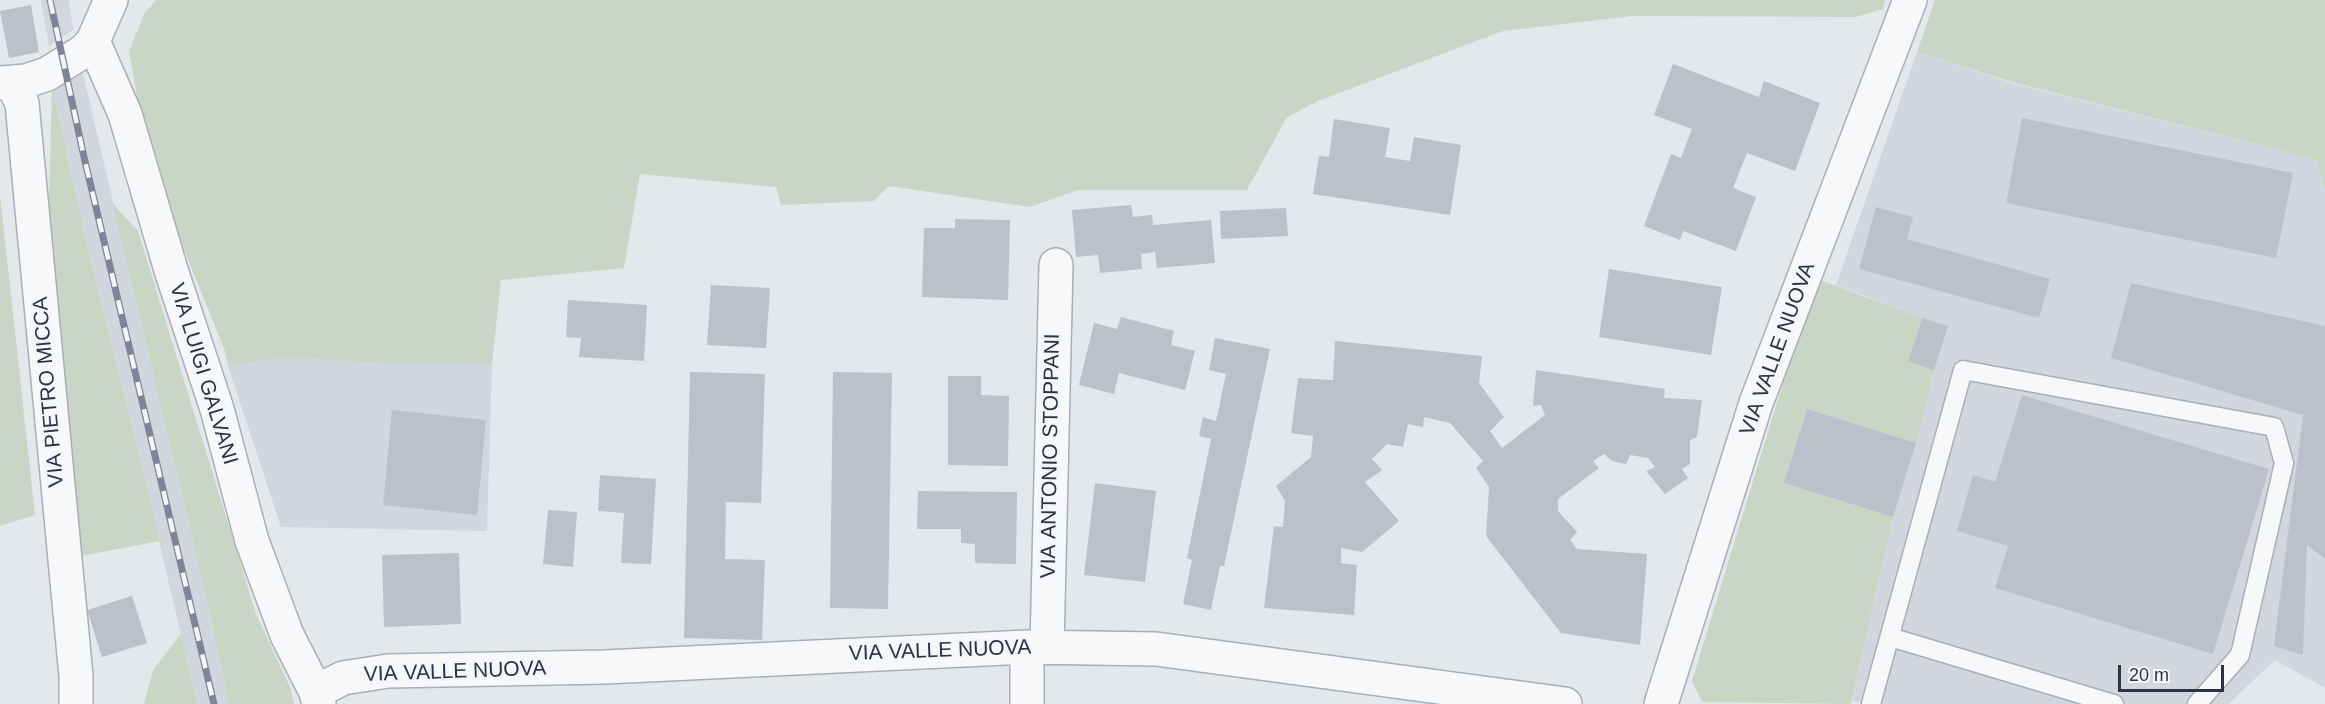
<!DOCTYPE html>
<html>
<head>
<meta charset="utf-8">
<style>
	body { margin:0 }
	#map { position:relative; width:2325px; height:704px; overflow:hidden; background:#e4e7ec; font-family:Arial,sans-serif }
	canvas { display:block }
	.scale { position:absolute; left:2118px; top:665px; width:106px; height:27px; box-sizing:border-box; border:3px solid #2b3445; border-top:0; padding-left:8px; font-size:18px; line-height:21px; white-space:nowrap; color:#2b3445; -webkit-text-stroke:4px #f4f6f9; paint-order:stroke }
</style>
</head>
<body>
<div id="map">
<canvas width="2325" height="704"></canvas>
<div class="scale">20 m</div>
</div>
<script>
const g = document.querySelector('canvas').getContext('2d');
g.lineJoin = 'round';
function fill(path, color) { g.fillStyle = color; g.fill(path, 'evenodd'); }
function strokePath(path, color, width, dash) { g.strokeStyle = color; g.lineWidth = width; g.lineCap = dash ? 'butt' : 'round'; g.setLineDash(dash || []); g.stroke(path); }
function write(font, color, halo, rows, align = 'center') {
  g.font = font + ' Arial,sans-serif'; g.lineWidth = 6; g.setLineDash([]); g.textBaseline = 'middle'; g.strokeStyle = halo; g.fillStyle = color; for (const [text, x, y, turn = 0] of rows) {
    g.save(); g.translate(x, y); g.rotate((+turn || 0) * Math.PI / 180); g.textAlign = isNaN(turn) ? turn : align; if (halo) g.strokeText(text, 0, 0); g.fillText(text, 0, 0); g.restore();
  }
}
fill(new Path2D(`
	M 41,0 L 69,0 L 73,30 L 49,46 Z
	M 1917,52 L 2012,83 L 2317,160 L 2325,191 L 2325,688 L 2275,660 L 2228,704 L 1871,704 L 1852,701 L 1893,517 L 1784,483 L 1807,409 L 1916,442 L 1934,371 L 1908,362 L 1922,318 L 1836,285 Z
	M 83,74 L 207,600 L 229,704 L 197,704 L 134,434 L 82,223 L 52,87 Z
	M 274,359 L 313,359 L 392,364 L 492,364 L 487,531 L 281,527 L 228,366 Z`), '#d2d6de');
fill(new Path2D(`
	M 156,0 L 1885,0 L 1883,9 L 1856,17 L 1633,16 L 1503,31 L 1318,101 L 1287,117 L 1247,190 L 1078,190 L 1030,207 L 889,186 L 874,201 L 781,205 L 776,187 L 640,174 L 624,268 L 501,280 L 492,364 L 392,364 L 313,359 L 274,359 L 228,366 L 224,348 L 178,235 L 139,107 L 129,51 L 145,13 Z
	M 1935,0 L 2325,0 L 2325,191 L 2317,160 L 2012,82 L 1917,52 Z
	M 52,87 L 82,223 L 160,541 L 81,556 L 53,314 L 49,199 Z
	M 0,195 L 35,515 L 0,526 Z
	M 113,204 L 138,231 L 256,614 L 290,687 L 294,704 L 229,704 L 207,600 Z
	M 1815,278 L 1922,318 L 1908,362 L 1934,370 L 1916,443 L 1807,409 L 1784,483 L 1893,517 L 1851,704 L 1702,702 L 1692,681 Z
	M 181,634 L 197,704 L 144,704 L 153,670 Z`), '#c9d6c5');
fill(new Path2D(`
	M 31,5 L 39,52 L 9,58 L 0,11 Z
	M 1673,64 L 1759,97 L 1764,81 L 1820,103 L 1795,171 L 1747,153 L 1733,188 L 1756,197 L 1736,251 L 1683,231 L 1680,240 L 1644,226 L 1671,154 L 1681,158 L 1692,129 L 1654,115 Z
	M 2022,118 L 2293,173 L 2276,258 L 2006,203 Z
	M 1334,119 L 1390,128 L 1385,157 L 1410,161 L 1414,137 L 1461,145 L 1450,215 L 1313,194 L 1319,156 L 1329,157 Z
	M 1131,205 L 1133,217 L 1152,215 L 1153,225 L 1211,220 L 1215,263 L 1157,268 L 1155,252 L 1141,254 L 1142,269 L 1100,273 L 1098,255 L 1076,257 L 1072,210 Z
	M 1876,207 L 1913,217 L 1907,239 L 2050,279 L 2039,318 L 1859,269 Z
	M 1286,208 L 1288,236 L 1221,239 L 1220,211 Z
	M 955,219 L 1010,220 L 1008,300 L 922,297 L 924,228 L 955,228 Z
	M 1609,269 L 1722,287 L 1711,355 L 1599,337 Z
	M 2131,283 L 2325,326 L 2325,559 L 2307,545 L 2303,655 L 2274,646 L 2303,415 L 2111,358 Z
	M 711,285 L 770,288 L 766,348 L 707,345 Z
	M 568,300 L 647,305 L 644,361 L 579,357 L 581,338 L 566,337 Z
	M 1121,317 L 1174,331 L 1171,345 L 1195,351 L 1185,390 L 1119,373 L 1114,394 L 1079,385 L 1094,323 L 1117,329 Z
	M 1922,318 L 1948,326 L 1934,370 L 1908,362 Z
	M 1215,338 L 1270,349 L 1224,566 L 1220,566 L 1211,610 L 1183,604 L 1192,560 L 1187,558 L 1211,439 L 1199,436 L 1203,417 L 1216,421 L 1226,374 L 1209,370 Z
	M 1335,341 L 1482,356 L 1479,383 L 1504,417 L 1490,431 L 1502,448 L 1545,415 L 1541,405 L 1533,406 L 1536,370 L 1665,389 L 1664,398 L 1702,400 L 1697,437 L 1690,440 L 1690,464 L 1682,469 L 1688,478 L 1665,494 L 1646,471 L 1655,467 L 1648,458 L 1630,455 L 1626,464 L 1612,461 L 1604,454 L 1593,461 L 1599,468 L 1558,499 L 1558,511 L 1577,532 L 1570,540 L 1577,549 L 1647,554 L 1640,645 L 1561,633 L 1486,536 L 1489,487 L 1476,468 L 1483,461 L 1450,423 L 1424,417 L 1423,427 L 1408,424 L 1403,447 L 1387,444 L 1372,459 L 1382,470 L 1365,482 L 1399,521 L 1362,552 L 1341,548 L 1341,563 L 1357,565 L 1354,615 L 1264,608 L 1274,526 L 1283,527 L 1285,501 L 1276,486 L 1311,457 L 1313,436 L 1291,433 L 1298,378 L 1333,380 Z
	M 690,372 L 765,374 L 761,503 L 726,502 L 725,559 L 765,560 L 762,640 L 684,638 Z
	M 833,372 L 892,373 L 888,609 L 830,608 Z
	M 948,376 L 981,376 L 981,395 L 1009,396 L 1008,466 L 948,465 Z
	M 2022,395 L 2269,469 L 2213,654 L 1995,588 L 2008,546 L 1957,531 L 1973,475 L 1995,482 Z
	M 1807,409 L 1916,443 L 1893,517 L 1784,483 Z
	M 392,410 L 486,420 L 477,515 L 383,505 Z
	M 600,475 L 656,479 L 651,564 L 621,563 L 624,513 L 598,511 Z
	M 1095,483 L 1156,491 L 1145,582 L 1084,575 Z
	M 918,491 L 1017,492 L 1016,564 L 975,563 L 975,544 L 961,543 L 961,529 L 917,529 Z
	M 548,510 L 577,512 L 573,567 L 543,564 Z
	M 459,553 L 461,624 L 384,627 L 382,555 Z
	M 132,596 L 147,643 L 102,657 L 87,610 Z`), '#bbc0ca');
const lane = new Path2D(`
	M 1890,637 L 2114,704
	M 1871,704 L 1963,370 L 2274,427 L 2284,463 L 2240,655 L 2197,704`);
const street = new Path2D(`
	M 93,41 L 125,114 L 171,270 L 217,409 L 252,541 L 287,635 L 316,692 L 319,704
	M 0,83 L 26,81 L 47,74 L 84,51 L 93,41 L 111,0
	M 12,83 L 22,103 L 76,676 L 76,704
	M 1027,647 L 1027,704
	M 1047,647 L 1056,265
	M 316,692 L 343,678 L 388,671 L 605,667 L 1027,647 L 1156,649 L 1565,704
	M 1661,704 L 1756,403 L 1910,0`);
strokePath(lane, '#a9aeb7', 21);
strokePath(street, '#a9aeb7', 36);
strokePath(lane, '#f7f8fa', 18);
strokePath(street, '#f7f8fa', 33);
const rail = new Path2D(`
	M 50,0 L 84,157 L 214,704`);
strokePath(rail, '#7d8696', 7);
strokePath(rail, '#f4f6f9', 4.5, [14]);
write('21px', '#2b3445', '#f4f6f9', [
	["VIA VALLE NUOVA",1778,349,-70],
	["VIA LUIGI GALVANI",203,374,73],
	["VIA PIETRO MICCA",49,392,-95],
	["VIA ANTONIO STOPPANI",1051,456,-89],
	["VIA VALLE NUOVA",940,651,-2],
	["VIA VALLE NUOVA",455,672,-2]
]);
</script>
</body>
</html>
